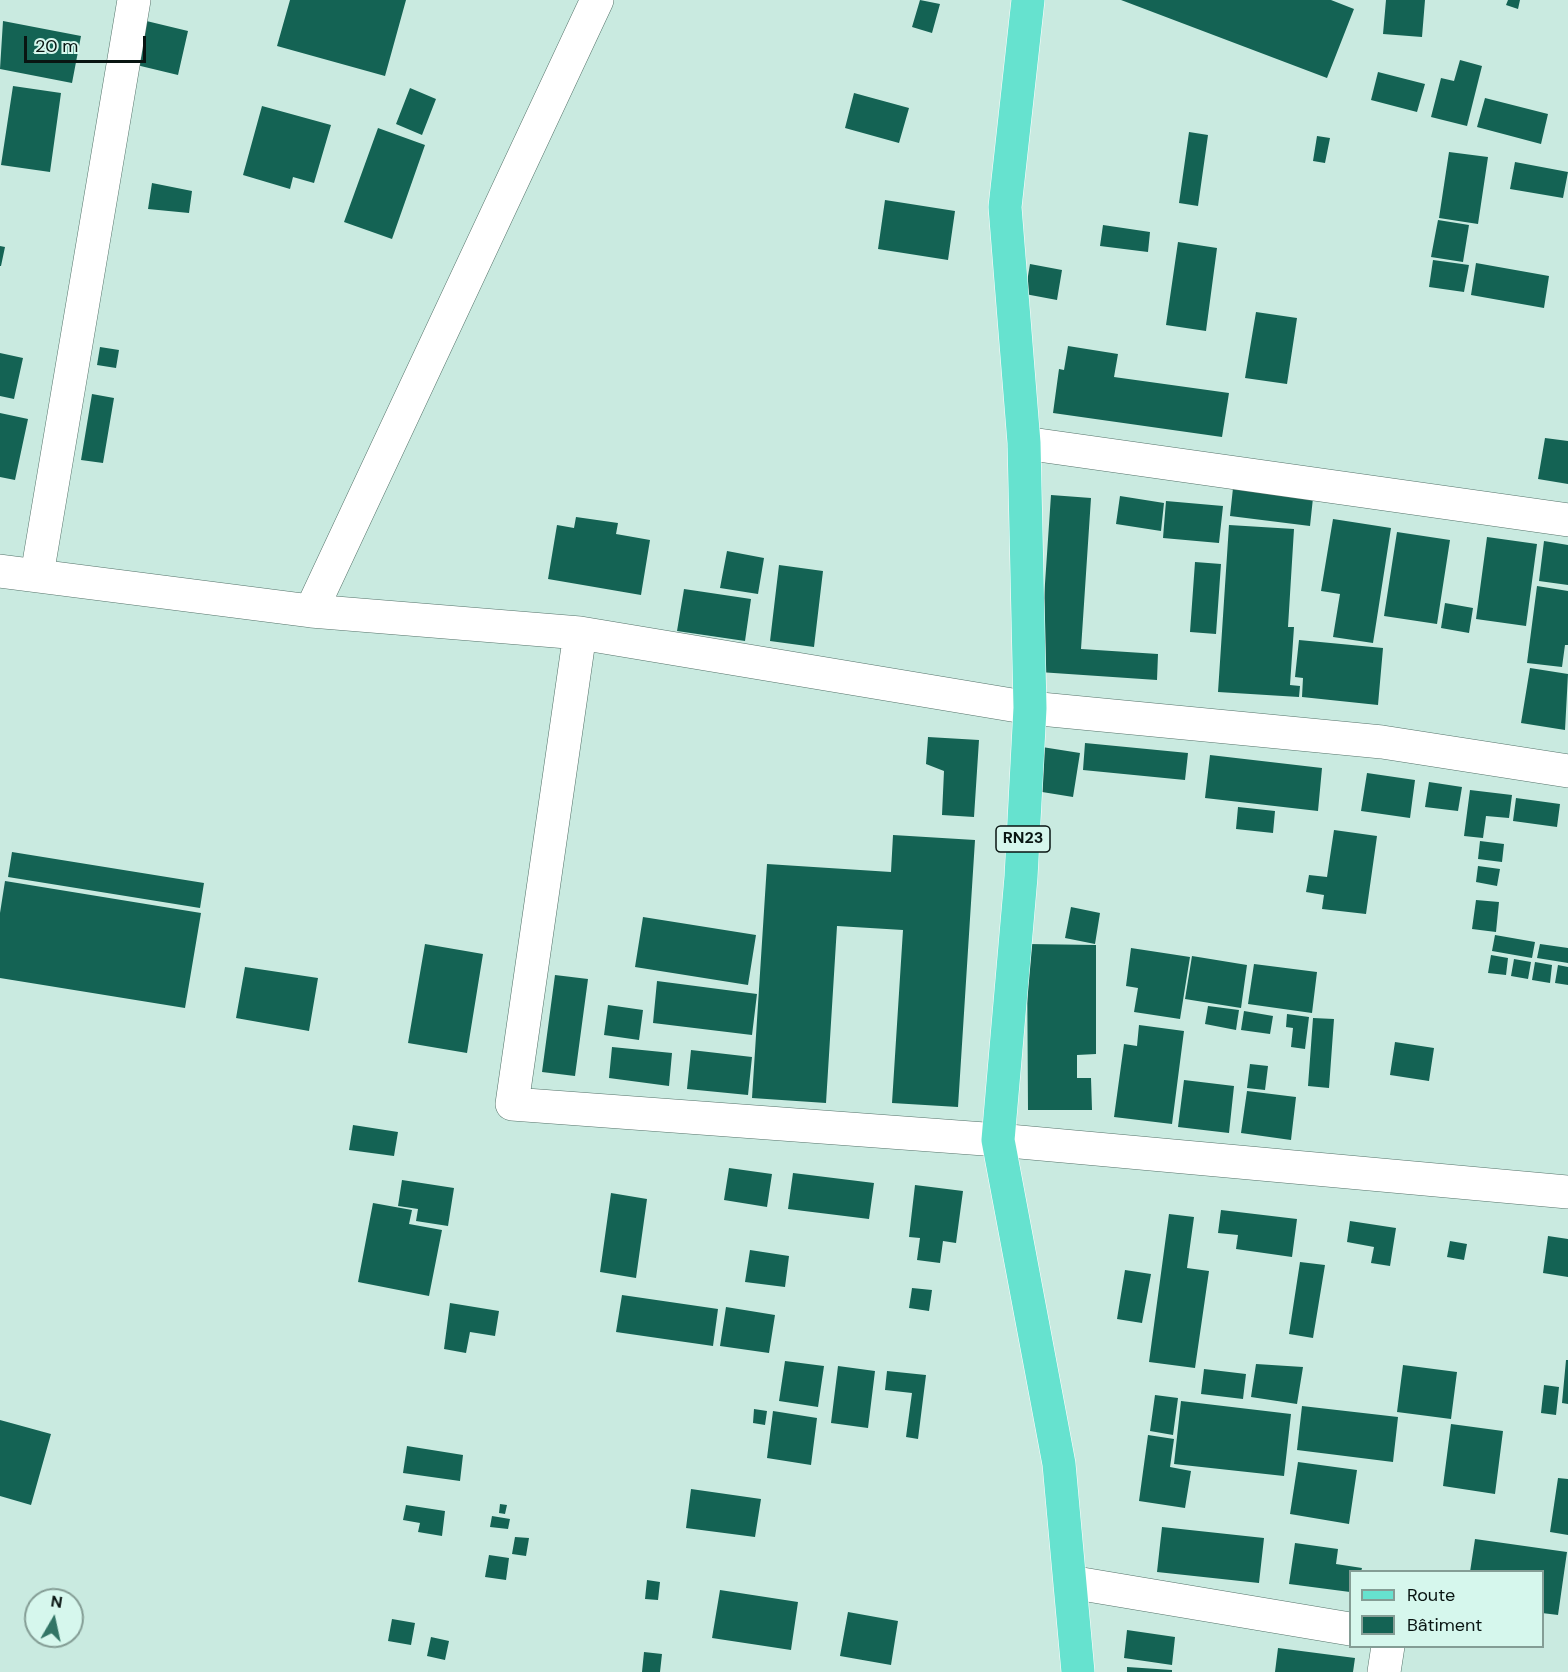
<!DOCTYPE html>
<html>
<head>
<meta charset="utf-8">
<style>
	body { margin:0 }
	#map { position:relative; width:1568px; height:1672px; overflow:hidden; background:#c9eae0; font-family:"DM Sans",sans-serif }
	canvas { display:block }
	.legend { position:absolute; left:1349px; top:1570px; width:195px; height:78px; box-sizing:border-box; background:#d6f7ed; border:2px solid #849d95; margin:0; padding:8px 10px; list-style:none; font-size:18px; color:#091512 }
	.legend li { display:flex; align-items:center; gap:12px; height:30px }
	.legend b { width:30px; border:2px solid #849d95 }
	.north { position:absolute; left:24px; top:1588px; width:60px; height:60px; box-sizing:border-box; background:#d6f7ed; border:2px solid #849d95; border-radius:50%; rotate:9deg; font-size:16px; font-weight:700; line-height:24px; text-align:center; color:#091512 }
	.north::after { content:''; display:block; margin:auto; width:21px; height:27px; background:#337566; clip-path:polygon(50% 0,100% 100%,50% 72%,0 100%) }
	.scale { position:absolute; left:24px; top:36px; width:122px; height:27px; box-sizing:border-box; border:3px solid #091512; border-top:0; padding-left:8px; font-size:18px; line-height:21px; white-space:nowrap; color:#091512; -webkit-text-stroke:4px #d6f7ed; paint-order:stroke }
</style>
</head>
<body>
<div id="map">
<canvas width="1568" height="1672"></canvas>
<ul class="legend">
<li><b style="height:8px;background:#66e2cf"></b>Route</li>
<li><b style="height:16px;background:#146354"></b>Bâtiment</li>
</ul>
<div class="north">N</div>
<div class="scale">20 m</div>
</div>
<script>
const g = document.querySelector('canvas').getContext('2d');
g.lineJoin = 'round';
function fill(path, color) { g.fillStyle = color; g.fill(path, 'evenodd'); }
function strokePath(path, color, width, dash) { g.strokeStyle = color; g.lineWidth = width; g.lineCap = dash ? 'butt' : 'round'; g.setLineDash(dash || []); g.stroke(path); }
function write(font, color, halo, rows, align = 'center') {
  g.font = font + ' "DM Sans",sans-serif'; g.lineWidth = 6; g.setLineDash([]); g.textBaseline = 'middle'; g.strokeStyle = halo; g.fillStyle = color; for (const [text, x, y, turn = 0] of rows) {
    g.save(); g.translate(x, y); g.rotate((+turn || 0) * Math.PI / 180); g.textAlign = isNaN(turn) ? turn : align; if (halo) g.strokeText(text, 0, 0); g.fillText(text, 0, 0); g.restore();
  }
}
fill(new Path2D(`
	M 290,0 L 406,0 L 385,76 L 277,46 Z
	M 920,0 L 940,4 L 932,33 L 912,27 Z
	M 1121,0 L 1331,0 L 1354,9 L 1327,78 Z
	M 1386,0 L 1425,0 L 1422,37 L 1383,34 Z
	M 1508,0 L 1520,0 L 1518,9 L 1506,5 Z
	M 134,18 L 188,31 L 178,75 L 124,62 Z
	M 3,21 L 81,36 L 72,83 L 0,69 Z
	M 1460,60 L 1482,66 L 1467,126 L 1431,117 L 1441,78 L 1454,81 Z
	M 1378,72 L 1425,84 L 1417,112 L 1371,100 Z
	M 13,86 L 61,93 L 50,172 L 1,165 Z
	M 410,88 L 436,99 L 422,135 L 396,124 Z
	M 854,93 L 909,108 L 899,143 L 845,128 Z
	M 1485,98 L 1548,114 L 1541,144 L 1477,127 Z
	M 262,106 L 331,125 L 314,183 L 293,177 L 290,189 L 243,175 Z
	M 378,128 L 425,145 L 392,239 L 344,222 Z
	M 1189,132 L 1208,135 L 1198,206 L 1179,203 Z
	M 1317,136 L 1330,138 L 1325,163 L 1313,161 Z
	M 1449,152 L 1488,157 L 1478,224 L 1439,218 Z
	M 1515,162 L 1568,172 L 1563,198 L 1510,189 Z
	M 152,183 L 192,191 L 189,213 L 148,209 Z
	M 885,200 L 955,211 L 948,260 L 878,249 Z
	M 1438,220 L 1469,225 L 1463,262 L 1431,257 Z
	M 1103,225 L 1150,232 L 1148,252 L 1100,246 Z
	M 1178,242 L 1217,248 L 1206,331 L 1166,325 Z
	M 0,246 L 5,247 L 1,266 L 0,266 Z
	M 1433,260 L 1469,265 L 1464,292 L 1429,287 Z
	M 1476,263 L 1549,276 L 1544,308 L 1471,295 Z
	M 1030,264 L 1062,270 L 1057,300 L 1025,294 Z
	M 1256,312 L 1297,318 L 1287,384 L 1245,378 Z
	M 1068,346 L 1118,354 L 1114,377 L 1229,393 L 1222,437 L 1053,413 L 1059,369 L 1064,370 Z
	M 100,347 L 119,350 L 116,368 L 97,365 Z
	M 0,353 L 23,358 L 14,399 L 0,396 Z
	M 92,394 L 114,398 L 103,463 L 81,460 Z
	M 0,413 L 28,419 L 15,480 L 0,477 Z
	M 1545,438 L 1568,441 L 1568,484 L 1538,479 Z
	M 1233,488 L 1313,498 L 1310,526 L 1230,516 Z
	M 1051,495 L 1091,498 L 1081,649 L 1158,654 L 1157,680 L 1039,672 Z
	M 1120,496 L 1164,503 L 1161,531 L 1116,524 Z
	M 1166,501 L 1223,506 L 1219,543 L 1163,538 Z
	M 576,517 L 618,523 L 616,534 L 650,540 L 641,595 L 548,579 L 557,525 L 574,528 Z
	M 1333,519 L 1391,528 L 1373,643 L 1333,637 L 1340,594 L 1321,591 Z
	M 1229,525 L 1294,529 L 1288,627 L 1294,627 L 1290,685 L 1300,686 L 1299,697 L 1218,692 Z
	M 1397,532 L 1450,540 L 1437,624 L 1384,616 Z
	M 1487,537 L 1537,544 L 1526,626 L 1476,619 Z
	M 1544,541 L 1568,545 L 1568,585 L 1539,581 Z
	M 727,551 L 764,558 L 758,594 L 720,588 Z
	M 1195,562 L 1221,564 L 1216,634 L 1190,632 Z
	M 779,565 L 823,571 L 814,647 L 770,641 Z
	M 1537,586 L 1568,591 L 1568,645 L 1565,645 L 1562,667 L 1527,663 Z
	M 684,589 L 751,599 L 745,641 L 677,631 Z
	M 1445,603 L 1473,608 L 1469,633 L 1441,628 Z
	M 1299,640 L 1383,648 L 1378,705 L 1302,697 L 1303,678 L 1295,677 Z
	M 1530,668 L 1568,674 L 1565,730 L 1521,723 Z
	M 928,737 L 979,740 L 974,817 L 942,815 L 944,771 L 926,764 Z
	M 1085,743 L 1188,753 L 1185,780 L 1083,770 Z
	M 1042,747 L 1080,753 L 1073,797 L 1036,791 Z
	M 1210,755 L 1322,768 L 1318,811 L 1205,798 Z
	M 1367,773 L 1415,780 L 1410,818 L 1361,811 Z
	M 1429,782 L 1462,787 L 1458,811 L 1425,807 Z
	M 1470,790 L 1512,795 L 1509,818 L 1486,816 L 1483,838 L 1464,836 Z
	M 1516,798 L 1560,804 L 1557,827 L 1513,821 Z
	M 1238,807 L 1275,811 L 1273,833 L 1236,829 Z
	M 1334,830 L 1377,836 L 1366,914 L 1322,909 L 1324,895 L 1306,892 L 1309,875 L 1327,877 Z
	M 893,835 L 975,840 L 958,1107 L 892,1103 L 903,930 L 837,926 L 826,1103 L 752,1098 L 767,864 L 891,872 Z
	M 1480,841 L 1504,844 L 1502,862 L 1478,859 Z
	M 12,852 L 204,883 L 200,908 L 8,877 Z
	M 1478,866 L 1500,869 L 1497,886 L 1476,882 Z
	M 5,881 L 201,913 L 185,1008 L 0,978 L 0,913 Z
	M 1476,900 L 1499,902 L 1496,932 L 1472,929 Z
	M 1071,907 L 1100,913 L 1095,944 L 1065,938 Z
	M 643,917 L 756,935 L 748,985 L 635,967 Z
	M 1495,935 L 1535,942 L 1532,958 L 1492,951 Z
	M 425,944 L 483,954 L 467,1053 L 408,1043 Z
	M 1027,944 L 1096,945 L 1096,1054 L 1077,1055 L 1077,1078 L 1091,1078 L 1092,1110 L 1028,1110 Z
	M 1540,944 L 1568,948 L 1568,963 L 1537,958 Z
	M 1131,948 L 1190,957 L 1180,1019 L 1134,1012 L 1138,988 L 1126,986 Z
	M 1491,955 L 1508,958 L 1506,975 L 1488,973 Z
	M 1192,956 L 1247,965 L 1241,1008 L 1185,999 Z
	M 1514,959 L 1531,962 L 1528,979 L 1511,976 Z
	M 1535,962 L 1552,965 L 1550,983 L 1532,980 Z
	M 1254,964 L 1317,972 L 1312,1013 L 1248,1004 Z
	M 1558,965 L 1568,967 L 1568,985 L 1555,983 Z
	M 245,967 L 318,978 L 309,1031 L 236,1018 Z
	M 555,975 L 588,979 L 575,1076 L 542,1072 Z
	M 657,981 L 757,994 L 752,1035 L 653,1023 Z
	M 608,1005 L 643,1010 L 639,1040 L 604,1035 Z
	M 1208,1006 L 1239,1010 L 1236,1030 L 1205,1024 Z
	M 1244,1011 L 1273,1016 L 1270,1034 L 1241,1030 Z
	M 1287,1014 L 1309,1017 L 1305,1049 L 1291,1047 L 1293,1028 L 1286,1027 Z
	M 1313,1018 L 1334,1019 L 1329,1088 L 1308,1086 Z
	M 1139,1025 L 1184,1031 L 1172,1124 L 1114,1117 L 1124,1044 L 1137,1046 Z
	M 1395,1042 L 1434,1048 L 1429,1081 L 1390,1075 Z
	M 612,1047 L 672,1053 L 669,1086 L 609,1078 Z
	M 691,1050 L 752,1057 L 748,1095 L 687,1089 Z
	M 1250,1064 L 1268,1066 L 1265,1090 L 1247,1088 Z
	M 1184,1080 L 1234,1086 L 1229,1133 L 1178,1127 Z
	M 1247,1091 L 1296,1097 L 1291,1140 L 1241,1133 Z
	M 353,1125 L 398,1132 L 394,1156 L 349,1150 Z
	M 729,1168 L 772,1174 L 767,1207 L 724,1200 Z
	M 793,1173 L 874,1183 L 869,1219 L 788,1209 Z
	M 402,1180 L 454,1188 L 448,1226 L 416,1221 L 418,1209 L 398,1206 Z
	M 915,1185 L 963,1191 L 956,1243 L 943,1241 L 940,1263 L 917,1260 L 920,1238 L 909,1237 Z
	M 611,1193 L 647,1199 L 636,1278 L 600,1272 Z
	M 373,1203 L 412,1210 L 409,1224 L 442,1230 L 429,1296 L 358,1282 Z
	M 1221,1210 L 1297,1219 L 1292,1257 L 1236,1249 L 1238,1235 L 1218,1233 Z
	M 1169,1214 L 1194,1217 L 1187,1268 L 1209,1271 L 1195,1368 L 1149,1362 Z
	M 1350,1221 L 1396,1228 L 1390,1266 L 1371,1263 L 1374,1247 L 1347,1242 Z
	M 1548,1236 L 1568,1239 L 1568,1277 L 1543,1273 Z
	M 1450,1241 L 1467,1244 L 1464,1260 L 1447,1257 Z
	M 750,1250 L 789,1256 L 785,1287 L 745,1282 Z
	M 1300,1262 L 1325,1265 L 1313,1338 L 1289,1334 Z
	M 1125,1270 L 1151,1274 L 1142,1323 L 1117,1319 Z
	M 912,1288 L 932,1290 L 929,1311 L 909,1308 Z
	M 622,1295 L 718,1309 L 713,1346 L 616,1332 Z
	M 450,1303 L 499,1311 L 495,1336 L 470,1332 L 466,1353 L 444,1349 Z
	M 726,1307 L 775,1315 L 769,1353 L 720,1346 Z
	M 1566,1360 L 1568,1360 L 1568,1404 L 1562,1403 Z
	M 785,1361 L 824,1366 L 818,1407 L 779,1401 Z
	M 1256,1364 L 1303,1367 L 1297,1404 L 1251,1397 Z
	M 1403,1365 L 1457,1372 L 1451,1419 L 1397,1412 Z
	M 838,1366 L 875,1371 L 868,1428 L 831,1423 Z
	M 1204,1369 L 1246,1374 L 1243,1399 L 1201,1394 Z
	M 887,1371 L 926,1375 L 918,1439 L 906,1437 L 912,1393 L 885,1390 Z
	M 1544,1385 L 1559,1387 L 1556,1415 L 1541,1413 Z
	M 1155,1395 L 1178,1398 L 1173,1435 L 1150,1431 Z
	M 1181,1401 L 1291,1414 L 1284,1476 L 1174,1464 Z
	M 1302,1406 L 1398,1417 L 1393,1462 L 1297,1450 Z
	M 754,1409 L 767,1411 L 765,1425 L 753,1423 Z
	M 773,1411 L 817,1418 L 811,1465 L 767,1458 Z
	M 0,1420 L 51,1434 L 31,1505 L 0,1496 Z
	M 1451,1424 L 1503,1431 L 1495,1494 L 1443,1486 Z
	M 1148,1435 L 1174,1439 L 1170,1467 L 1191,1471 L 1185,1508 L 1139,1501 Z
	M 407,1446 L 463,1455 L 460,1481 L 403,1473 Z
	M 1298,1462 L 1357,1470 L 1349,1524 L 1290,1514 Z
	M 1558,1478 L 1568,1479 L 1568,1535 L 1550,1532 Z
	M 691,1489 L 761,1499 L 755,1537 L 686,1528 Z
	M 500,1504 L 507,1505 L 505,1514 L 499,1513 Z
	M 406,1505 L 445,1511 L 442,1536 L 418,1532 L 420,1523 L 403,1520 Z
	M 492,1516 L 510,1519 L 508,1529 L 490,1527 Z
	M 1162,1527 L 1264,1538 L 1259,1583 L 1157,1572 Z
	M 515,1537 L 529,1538 L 526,1556 L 512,1554 Z
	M 1475,1539 L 1567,1552 L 1558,1615 L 1542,1613 L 1542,1572 L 1470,1572 Z
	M 1295,1543 L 1338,1549 L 1336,1564 L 1362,1568 L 1361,1572 L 1350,1572 L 1350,1592 L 1289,1584 Z
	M 489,1555 L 509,1558 L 506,1580 L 485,1577 Z
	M 647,1580 L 660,1582 L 658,1600 L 645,1599 Z
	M 720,1590 L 798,1602 L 791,1650 L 712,1638 Z
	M 848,1612 L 898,1621 L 891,1665 L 840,1656 Z
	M 392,1619 L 415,1623 L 411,1645 L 388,1641 Z
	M 1127,1630 L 1175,1637 L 1172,1665 L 1124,1658 Z
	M 431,1637 L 449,1641 L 445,1660 L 427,1656 Z
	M 1278,1648 L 1355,1658 L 1353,1672 L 1275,1672 Z
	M 644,1652 L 662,1654 L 660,1672 L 642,1672 Z
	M 1127,1667 L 1172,1670 L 1172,1672 L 1127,1672 Z`), '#146354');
const minor = new Path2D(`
	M 1024,443 L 1568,520
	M 0,571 L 311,611 L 580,633 L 1030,708 L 1382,742 L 1568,771
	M 37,575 L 134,0
	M 311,611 L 597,0
	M 580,633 L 512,1104 L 998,1140 L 1568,1192
	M 1070,1582 L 1350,1629
	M 1384,1672 L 1388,1646`);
const primary = new Path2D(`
	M 1028,0 L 1005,207 L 1024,443 L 1030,708 L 1021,877 L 998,1140 L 1059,1464 L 1078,1672`);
strokePath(minor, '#55736a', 34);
strokePath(primary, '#fff', 34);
strokePath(minor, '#fff', 33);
strokePath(primary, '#66e2cf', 33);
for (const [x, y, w] of [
	[1023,839,54]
]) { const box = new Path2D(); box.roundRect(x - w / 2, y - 13, w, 26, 4.5); g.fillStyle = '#d6f7ed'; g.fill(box); strokePath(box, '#091512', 1.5); }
write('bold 16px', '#091512', null, [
	["RN23",1023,839]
]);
</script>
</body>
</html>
